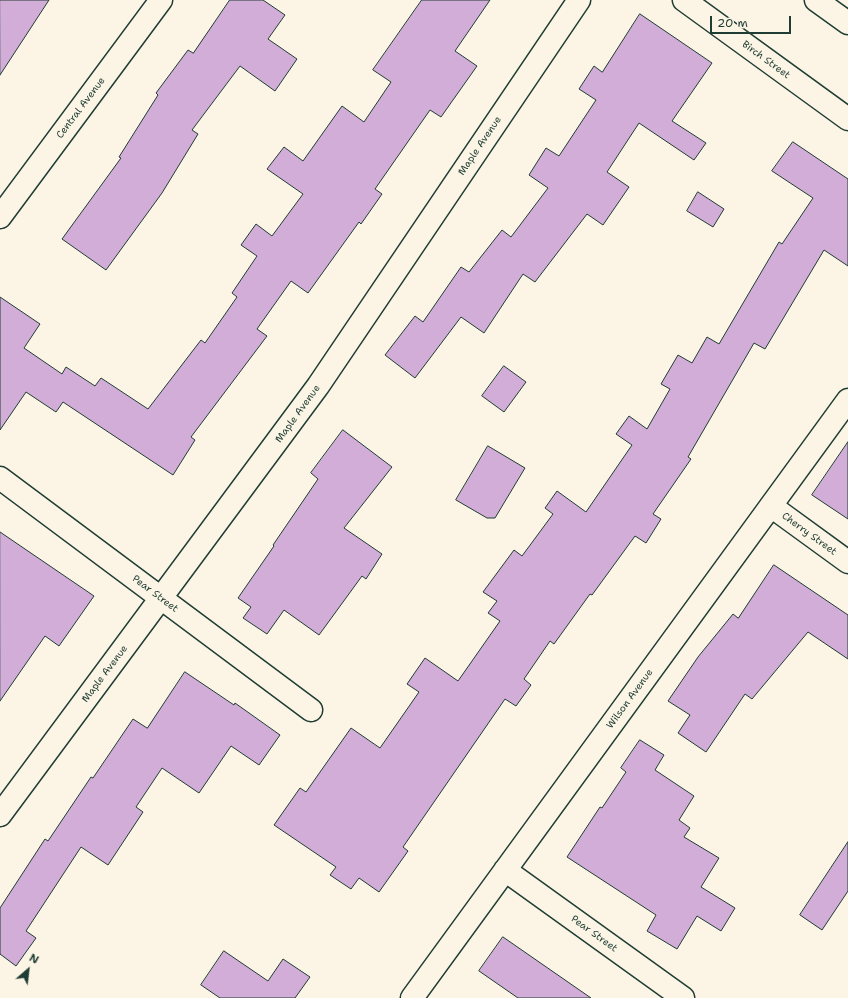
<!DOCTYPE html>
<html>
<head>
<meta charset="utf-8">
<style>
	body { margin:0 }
	#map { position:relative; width:848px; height:998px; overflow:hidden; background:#fcf5e5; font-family:"Shantell Sans",sans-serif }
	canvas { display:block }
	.north { position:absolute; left:8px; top:950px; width:40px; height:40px; -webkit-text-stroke:3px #fcf5e5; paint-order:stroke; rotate:28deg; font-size:11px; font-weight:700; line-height:16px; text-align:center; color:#1f3d34 }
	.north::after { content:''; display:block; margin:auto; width:14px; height:18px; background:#1f3d34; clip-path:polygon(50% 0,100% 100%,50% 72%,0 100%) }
	.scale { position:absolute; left:710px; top:16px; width:81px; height:18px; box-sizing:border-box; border:2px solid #1f3d34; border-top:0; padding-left:5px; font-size:12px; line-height:14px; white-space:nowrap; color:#1f3d34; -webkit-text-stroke:3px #fcf5e5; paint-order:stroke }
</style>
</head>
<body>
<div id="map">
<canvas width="848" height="998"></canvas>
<div class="north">N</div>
<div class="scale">20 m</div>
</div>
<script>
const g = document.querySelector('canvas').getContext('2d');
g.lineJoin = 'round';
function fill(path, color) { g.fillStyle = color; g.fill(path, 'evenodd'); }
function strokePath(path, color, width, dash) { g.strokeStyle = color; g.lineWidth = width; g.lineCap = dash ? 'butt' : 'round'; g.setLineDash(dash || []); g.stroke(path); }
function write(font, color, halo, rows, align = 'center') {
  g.font = font + ' "Shantell Sans",sans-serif'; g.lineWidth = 4; g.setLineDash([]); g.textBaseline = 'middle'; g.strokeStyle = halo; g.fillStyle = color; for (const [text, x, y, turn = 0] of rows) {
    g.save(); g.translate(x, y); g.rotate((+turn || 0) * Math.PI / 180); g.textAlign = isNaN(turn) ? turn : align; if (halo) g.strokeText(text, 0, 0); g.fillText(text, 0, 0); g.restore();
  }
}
const building = new Path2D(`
	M 0,0 L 49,0 L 0,75 Z
	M 230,0 L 263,0 L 285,15 L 268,39 L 297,59 L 275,91 L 240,66 L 192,130 L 198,134 L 162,193 L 106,270 L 62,239 L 121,158 L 119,157 L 158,95 L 156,93 L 188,50 L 193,53 Z
	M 422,0 L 490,0 L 455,51 L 477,66 L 441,117 L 430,110 L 375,189 L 382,194 L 361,224 L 359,222 L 308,293 L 291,281 L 257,329 L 267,336 L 191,437 L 195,440 L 173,475 L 63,402 L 56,412 L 26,392 L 0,430 L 0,297 L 40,324 L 24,348 L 62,374 L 66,367 L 95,386 L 101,378 L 148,409 L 201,340 L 205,343 L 237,297 L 232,293 L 257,256 L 241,245 L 256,224 L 272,236 L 303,194 L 267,169 L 284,147 L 303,161 L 342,106 L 364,122 L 391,82 L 373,70 Z
	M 640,14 L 712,63 L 672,121 L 706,143 L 694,160 L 639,123 L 607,172 L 629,187 L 603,225 L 587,214 L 535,282 L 523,274 L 484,333 L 461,317 L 415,378 L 385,355 L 415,316 L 423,322 L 461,267 L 469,272 L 502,230 L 511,237 L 548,188 L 529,175 L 546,148 L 559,156 L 596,100 L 579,89 L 594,66 L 602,72 Z
	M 793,142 L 848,179 L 848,266 L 824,250 L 765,349 L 754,343 L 688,457 L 691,459 L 653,514 L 661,519 L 646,543 L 635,536 L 592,595 L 590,594 L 554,644 L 550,641 L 524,679 L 531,685 L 516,706 L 505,699 L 403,847 L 408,851 L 379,892 L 359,878 L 351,889 L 330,875 L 336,867 L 274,825 L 300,788 L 306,792 L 351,728 L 380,748 L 419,692 L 407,684 L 425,658 L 458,681 L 500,621 L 488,613 L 497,601 L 483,592 L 514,550 L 522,556 L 553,514 L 545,508 L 557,491 L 586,512 L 632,445 L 616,434 L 629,416 L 647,429 L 670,389 L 661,384 L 678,355 L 692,363 L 707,337 L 719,344 L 779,242 L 782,244 L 813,198 L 772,171 Z
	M 698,192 L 724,209 L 713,227 L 687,211 Z
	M 504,366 L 526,382 L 504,412 L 482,396 Z
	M 343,430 L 392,467 L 344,528 L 382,554 L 366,579 L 362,576 L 319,635 L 284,610 L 267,634 L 243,618 L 251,607 L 238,598 L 274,546 L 273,545 L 318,479 L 311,473 Z
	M 848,442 L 848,519 L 812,495 Z
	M 488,446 L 525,468 L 495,518 L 487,518 L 456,500 Z
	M 0,532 L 94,596 L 59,646 L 45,636 L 0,701 Z
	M 774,565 L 848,615 L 848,659 L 808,632 L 752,699 L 745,694 L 706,752 L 678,733 L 690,715 L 668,701 L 698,657 L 733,614 L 738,618 Z
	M 185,672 L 234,705 L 235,703 L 280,735 L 259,765 L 231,746 L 199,793 L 162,768 L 136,807 L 143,812 L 108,865 L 81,847 L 26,931 L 36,938 L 16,966 L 0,954 L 0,908 L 45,839 L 48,841 L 91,777 L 93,778 L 133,719 L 147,728 Z
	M 640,740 L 664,755 L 655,770 L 694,796 L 679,820 L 690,828 L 684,837 L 719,858 L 701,887 L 735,908 L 721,931 L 697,916 L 677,949 L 647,931 L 656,915 L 567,857 L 600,807 L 602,808 L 626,772 L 621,768 Z
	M 848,842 L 848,891 L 822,930 L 800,915 Z
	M 503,937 L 591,998 L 518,998 L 479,971 Z
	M 224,951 L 268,981 L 283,959 L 310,977 L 295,998 L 220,998 L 201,985 Z`);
fill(building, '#d1add7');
strokePath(building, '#1f3d34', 1);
const minor = new Path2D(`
	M 684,0 L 848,119
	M 816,0 L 848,23
	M 0,217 L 161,0
	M 0,478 L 311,710
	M 771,506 L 848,562
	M 0,815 L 318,386 L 579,0
	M 505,870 L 683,998
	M 412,998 L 848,400`);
strokePath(minor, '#1f3d34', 25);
strokePath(minor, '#fcf5e5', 22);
write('10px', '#1f3d34', '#fcf5e5', [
	["Birch Street",766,60,36],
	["Central Avenue",81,108,-53],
	["Maple Avenue",480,146,-56],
	["Maple Avenue",298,414,-54],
	["Cherry Street",809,534,36],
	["Pear Street",155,594,37],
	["Maple Avenue",105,674,-53],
	["Wilson Avenue",630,699,-54],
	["Pear Street",594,934,36]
]);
</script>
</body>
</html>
